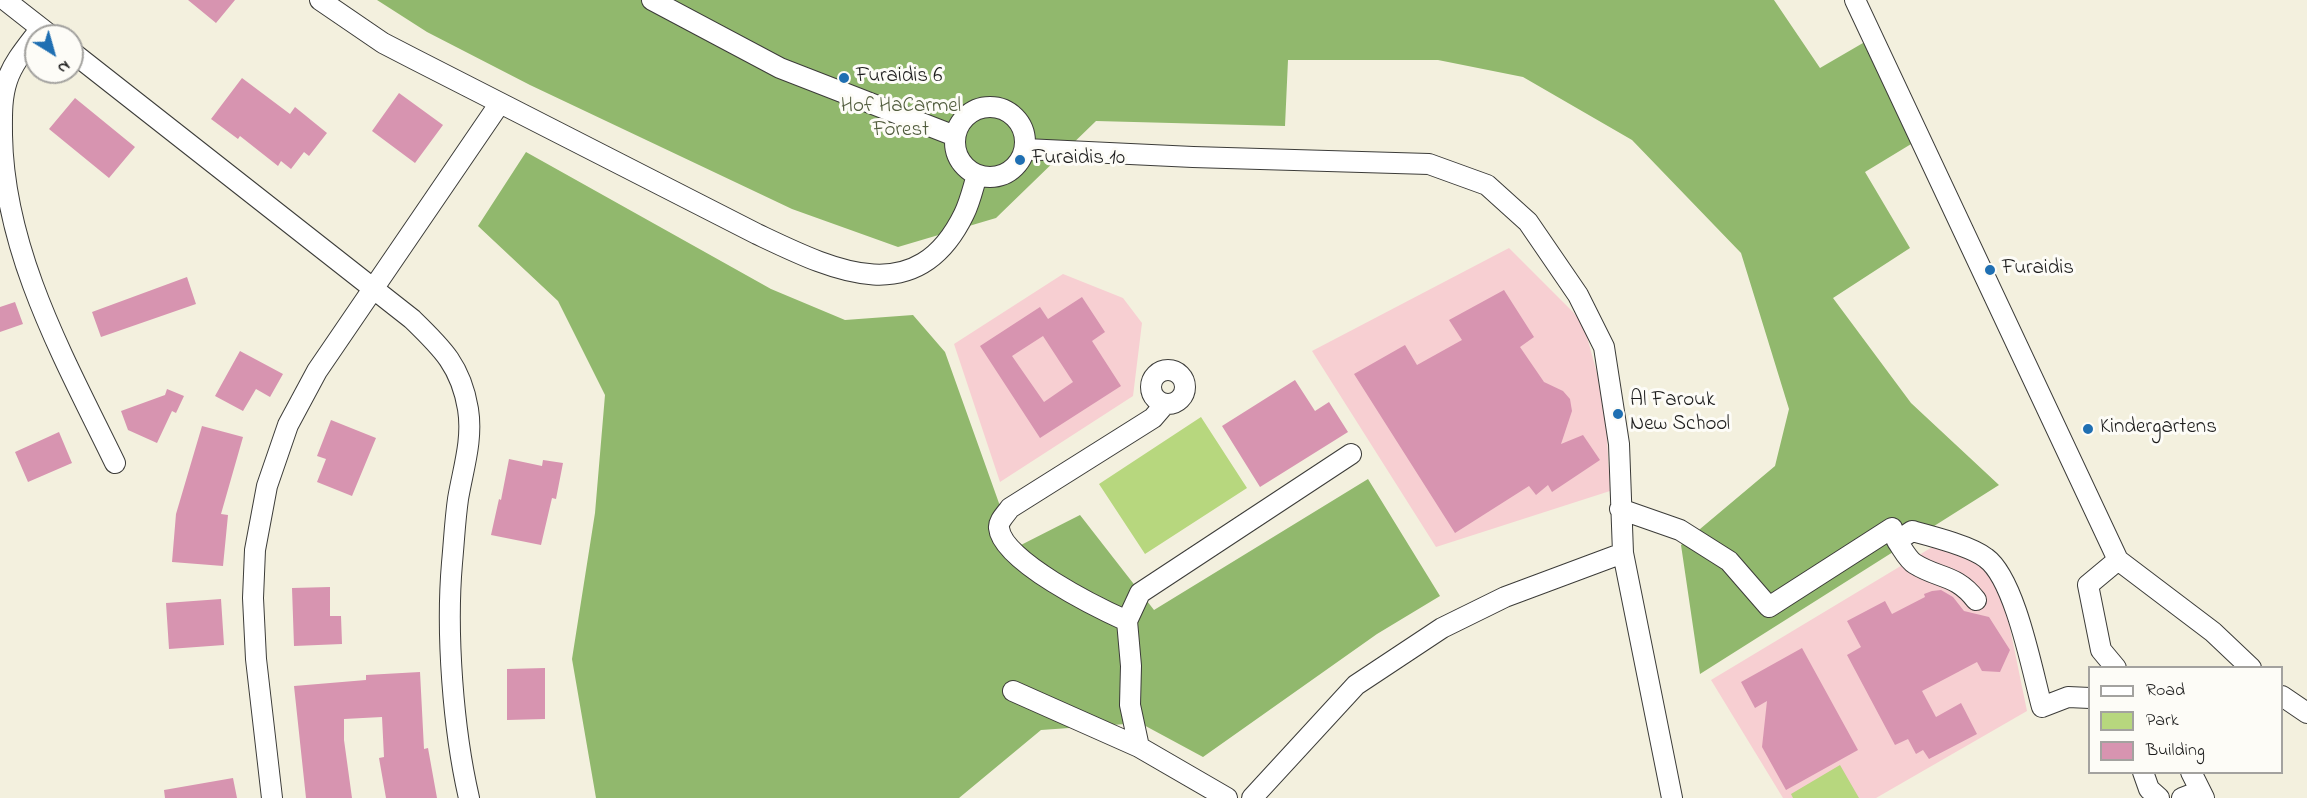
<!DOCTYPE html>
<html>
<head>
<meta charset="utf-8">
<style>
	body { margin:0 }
	#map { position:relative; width:2307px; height:798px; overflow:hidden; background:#f3f0de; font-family:"Indie Flower",sans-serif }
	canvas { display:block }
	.legend { position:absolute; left:2088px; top:666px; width:195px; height:108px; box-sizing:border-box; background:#fdfcf7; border:2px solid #a3a29f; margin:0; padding:8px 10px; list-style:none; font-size:18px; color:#1c1c1c }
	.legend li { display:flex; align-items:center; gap:12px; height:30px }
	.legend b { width:30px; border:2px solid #a3a29f }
	.north { position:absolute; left:24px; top:24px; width:60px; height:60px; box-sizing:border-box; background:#fdfcf7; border:2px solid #a3a29f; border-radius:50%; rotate:143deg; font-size:16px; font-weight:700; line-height:24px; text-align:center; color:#1c1c1c }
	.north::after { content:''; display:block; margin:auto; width:21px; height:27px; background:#1f6fb2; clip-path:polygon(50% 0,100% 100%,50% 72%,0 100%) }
</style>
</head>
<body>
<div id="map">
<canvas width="2307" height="798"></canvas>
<ul class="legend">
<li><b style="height:8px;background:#fff"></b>Road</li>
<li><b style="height:16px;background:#b7d77e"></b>Park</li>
<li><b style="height:16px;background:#d794b0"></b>Building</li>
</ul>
<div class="north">N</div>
</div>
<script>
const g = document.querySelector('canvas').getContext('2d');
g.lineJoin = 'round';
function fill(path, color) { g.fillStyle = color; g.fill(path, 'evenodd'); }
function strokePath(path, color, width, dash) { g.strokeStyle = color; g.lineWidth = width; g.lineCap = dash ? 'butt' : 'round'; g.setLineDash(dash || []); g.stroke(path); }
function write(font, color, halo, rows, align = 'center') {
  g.font = font + ' "Indie Flower",sans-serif'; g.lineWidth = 6; g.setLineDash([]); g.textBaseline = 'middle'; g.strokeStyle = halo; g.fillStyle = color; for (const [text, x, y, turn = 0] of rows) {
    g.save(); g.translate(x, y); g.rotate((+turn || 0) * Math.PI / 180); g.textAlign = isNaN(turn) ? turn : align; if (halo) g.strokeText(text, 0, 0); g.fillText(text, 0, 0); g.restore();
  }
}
fill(new Path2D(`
	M 1509,248 L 1573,312 L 1584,326 L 1605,402 L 1610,491 L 1436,547 L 1312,351 Z
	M 1063,274 L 1123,298 L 1142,323 L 1133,396 L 1000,482 L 954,344 Z
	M 1939,543 L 1981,561 L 1991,572 L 2005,604 L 2027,711 L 1876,798 L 1783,798 L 1711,680 Z`), '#f7cfd2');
fill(new Path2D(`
	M 1201,417 L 1247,488 L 1145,554 L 1099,484 Z
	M 1840,765 L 1859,798 L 1793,798 L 1791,794 Z`), '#b7d77e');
fill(new Path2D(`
	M 377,0 L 1774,0 L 1820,68 L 1875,36 L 1921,138 L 1865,172 L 1910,248 L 1833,298 L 1911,403 L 1999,485 L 1700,674 L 1681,545 L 1775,466 L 1789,409 L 1741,253 L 1632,140 L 1523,77 L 1438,60 L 1288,60 L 1285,126 L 1096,121 L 996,218 L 898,247 L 792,209 L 530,85 L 427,32 Z
	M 526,152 L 771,289 L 845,320 L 913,315 L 945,352 L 1015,548 L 1080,515 L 1154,610 L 1368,479 L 1440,596 L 1377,634 L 1203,757 L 1140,723 L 1041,730 L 959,798 L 596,798 L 572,659 L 595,513 L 605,395 L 558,301 L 478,226 Z`), '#91b86d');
fill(new Path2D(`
	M 188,0 L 235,0 L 216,23 Z
	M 242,78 L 290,114 L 295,107 L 327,133 L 309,156 L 304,152 L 291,169 L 281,161 L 278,166 L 240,136 L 238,139 L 211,119 Z
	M 399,93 L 443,125 L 415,163 L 372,131 Z
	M 75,98 L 135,147 L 109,178 L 49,129 Z
	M 187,277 L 196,304 L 101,337 L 92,312 Z
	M 1504,290 L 1534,337 L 1520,347 L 1544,382 L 1563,391 L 1570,399 L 1572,411 L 1561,444 L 1583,435 L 1600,460 L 1552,492 L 1548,485 L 1536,495 L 1529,486 L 1455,533 L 1354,374 L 1405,345 L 1417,365 L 1462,340 L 1449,320 Z
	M 1082,297 L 1105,332 L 1092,341 L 1121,386 L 1040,438 L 980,346 L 1040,307 L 1048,319 ZM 1043,336 L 1073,382 L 1044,402 L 1012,356 Z
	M 15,302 L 23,324 L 0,332 L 0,307 Z
	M 240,351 L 283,374 L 270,397 L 256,389 L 243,411 L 215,396 Z
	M 1295,380 L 1315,411 L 1329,402 L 1348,432 L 1260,487 L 1222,426 Z
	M 167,389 L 184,396 L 176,413 L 172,411 L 157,443 L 128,430 L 121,411 L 165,395 Z
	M 331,420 L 376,438 L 352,496 L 317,482 L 326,459 L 317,456 Z
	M 202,426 L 243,437 L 221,514 L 228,515 L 223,566 L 172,562 L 176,514 Z
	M 59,432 L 72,463 L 28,482 L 15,452 Z
	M 509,459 L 542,466 L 543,460 L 563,463 L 556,499 L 552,498 L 541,545 L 491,535 L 499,499 L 501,500 Z
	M 330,587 L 330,616 L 341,616 L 342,644 L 294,646 L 292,588 Z
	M 1941,590 L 1953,597 L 1964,611 L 1989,617 L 2010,650 L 2000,672 L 1982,671 L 1977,662 L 1922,691 L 1936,717 L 1961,703 L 1977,734 L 1929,759 L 1923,750 L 1916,754 L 1908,739 L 1895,745 L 1847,655 L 1861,647 L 1847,621 L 1885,601 L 1892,614 L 1925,597 L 1924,594 L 1932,591 Z
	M 221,599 L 224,645 L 169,649 L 166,603 Z
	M 1802,648 L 1858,750 L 1786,790 L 1762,747 L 1767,701 L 1755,708 L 1741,682 Z
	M 545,668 L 545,719 L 507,720 L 507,669 Z
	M 420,672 L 424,749 L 428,748 L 437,798 L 386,798 L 379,758 L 384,757 L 382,717 L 344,719 L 344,740 L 352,798 L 306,798 L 294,686 L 366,680 L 366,675 Z
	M 233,778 L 237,798 L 165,798 L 164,790 Z`), '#d794b0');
const minor = new Path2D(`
	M 5,0 L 51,36
	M 320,0 L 383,43 L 414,59 L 757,234 C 831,269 916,313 964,214 C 970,202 973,188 977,175
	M 652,0 L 780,68 L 955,136
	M 1855,0 L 2118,560
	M 41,28 C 29,44 13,62 7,81 C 1,99 2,118 2,135 C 4,253 65,360 115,463
	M 72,52 L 412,319 C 442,348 461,366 468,409 C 473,440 463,469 458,499 C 455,520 454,542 452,563 C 446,633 453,729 469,798
	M955 142a35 35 0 1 1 70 0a35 35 0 1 1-70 0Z
	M 1025,149 L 1193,157 L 1429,164 L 1487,185 L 1528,222 L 1578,295 L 1604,347 L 1619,444 L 1623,553 L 1672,798
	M1151 387a17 17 0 1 1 34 0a17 17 0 1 1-34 0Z
	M 1620,509 L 1680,530 L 1729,561 L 1769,607 L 1892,528 L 1897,541
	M 1976,600 C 1956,574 1939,579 1915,564 C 1908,560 1902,548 1897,541 L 1912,531 C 1931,536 1971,546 1986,558 C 2015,579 2032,670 2042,707 L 2068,697 L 2090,698
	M 1127,621 C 1098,608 1002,561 999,528 C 998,521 1006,514 1010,508 L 1153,418 L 1165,404
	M 2116,668 L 2101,650 L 2088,585 L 2118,560 L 2213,632 L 2251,668
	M 1013,691 L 1139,747 L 1227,798
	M 2282,696 L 2307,713
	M 1139,747 L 1130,705 L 1131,666 L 1127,621 L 1140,593 L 1351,454
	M 2143,772 L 2149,789 L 2159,798
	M 2191,772 L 2204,798
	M 272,798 L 256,659 L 253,598 L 255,550 L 267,486 L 288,425 L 317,371 L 500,103
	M 1252,798 L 1356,685 L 1442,628 L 1505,597 L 1623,553
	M 2182,798 L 2200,791`);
strokePath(minor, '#3c3c39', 22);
strokePath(minor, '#fff', 20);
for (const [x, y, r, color] of [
	[844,78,6,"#1f6fb2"],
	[1020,160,6,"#1f6fb2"],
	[1990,270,6,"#1f6fb2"],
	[1618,414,6,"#1f6fb2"],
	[2088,429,6,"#1f6fb2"]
]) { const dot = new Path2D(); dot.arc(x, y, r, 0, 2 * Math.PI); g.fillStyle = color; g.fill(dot); strokePath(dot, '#fdfcf7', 2); }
write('21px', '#1c1c1c', '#fdfcf7', [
	["Furaidis 6",856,78],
	["Furaidis 10",1032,160],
	["Furaidis",2002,270],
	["Al Farouk",1630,402],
	["New School",1630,426],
	["Kindergartens",2100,429]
], 'left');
write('21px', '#525d3e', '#fdfcf7', [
	["Hof HaCarmel",901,108],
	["Forest",901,132]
]);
</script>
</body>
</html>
